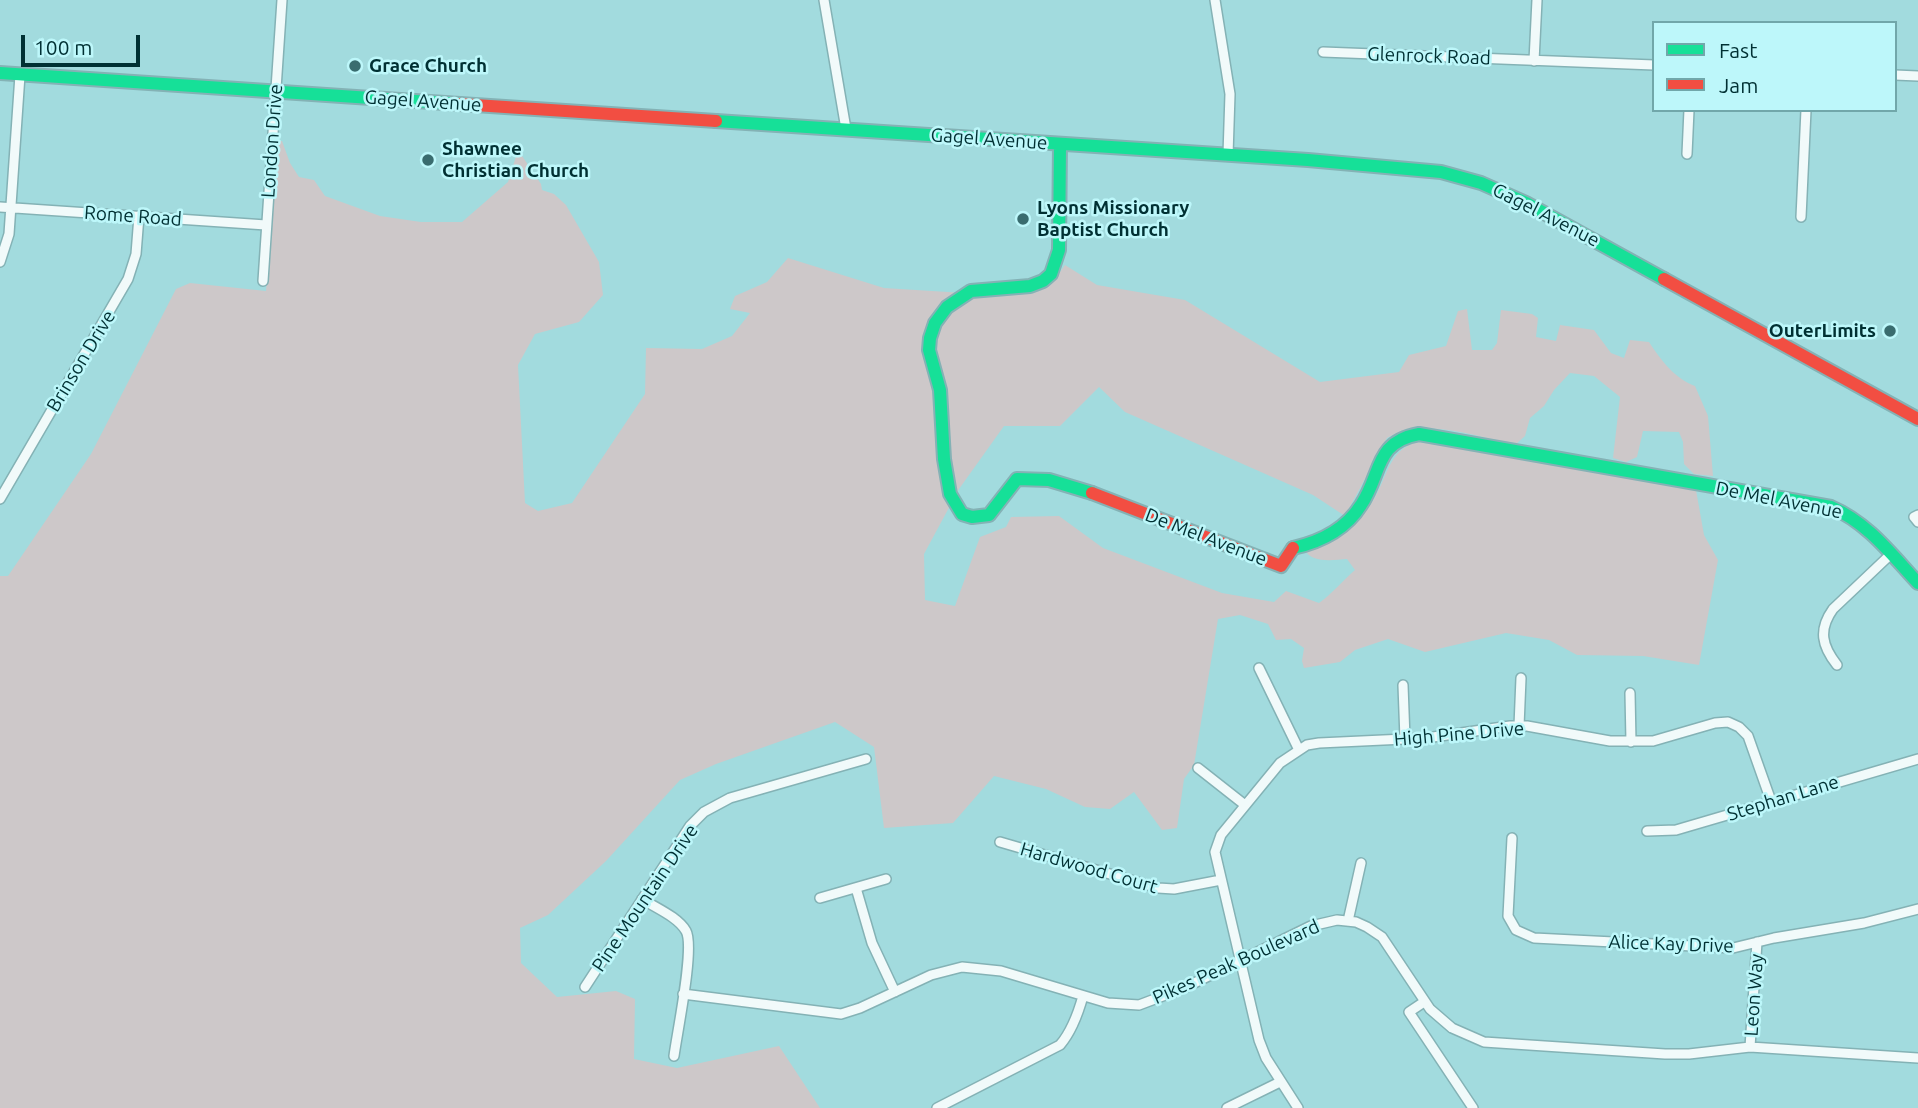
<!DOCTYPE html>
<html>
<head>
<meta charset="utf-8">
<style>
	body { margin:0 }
	#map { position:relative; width:1918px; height:1108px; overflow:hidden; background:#a2dbde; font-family:Ubuntu,sans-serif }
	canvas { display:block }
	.legend { position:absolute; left:1652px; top:21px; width:245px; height:91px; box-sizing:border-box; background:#bdf7fa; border:2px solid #71a7aa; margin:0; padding:9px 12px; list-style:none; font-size:21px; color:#003033 }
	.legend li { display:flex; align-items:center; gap:14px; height:35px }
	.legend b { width:35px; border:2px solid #71a7aa }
	.scale { position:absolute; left:21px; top:35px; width:119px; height:32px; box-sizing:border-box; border:4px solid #003033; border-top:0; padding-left:9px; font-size:21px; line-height:24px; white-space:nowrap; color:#003033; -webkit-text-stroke:5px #bdf7fa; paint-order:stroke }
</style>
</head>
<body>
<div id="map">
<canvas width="1918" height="1108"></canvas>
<ul class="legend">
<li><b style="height:9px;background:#16e098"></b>Fast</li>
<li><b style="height:9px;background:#f24e42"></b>Jam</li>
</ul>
<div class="scale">100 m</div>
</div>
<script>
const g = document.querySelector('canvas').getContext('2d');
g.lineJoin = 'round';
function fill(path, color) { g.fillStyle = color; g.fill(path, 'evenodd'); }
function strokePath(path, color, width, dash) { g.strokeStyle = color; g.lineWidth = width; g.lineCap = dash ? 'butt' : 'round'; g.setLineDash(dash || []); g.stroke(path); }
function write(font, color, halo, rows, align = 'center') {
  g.font = font + ' Ubuntu,sans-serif'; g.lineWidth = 5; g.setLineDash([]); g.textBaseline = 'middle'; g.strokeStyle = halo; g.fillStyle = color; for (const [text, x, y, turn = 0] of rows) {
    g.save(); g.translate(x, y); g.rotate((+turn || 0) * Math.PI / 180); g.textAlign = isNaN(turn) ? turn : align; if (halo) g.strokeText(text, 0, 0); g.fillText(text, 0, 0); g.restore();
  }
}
fill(new Path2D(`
	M 276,141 L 282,141 L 290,163 L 299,177 L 314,180 L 325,196 L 380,216 L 421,222 L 462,222 L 508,182 L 518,150 L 541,184 L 542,190 L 554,194 L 566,205 L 599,262 L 603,295 L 579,322 L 535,334 L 518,365 L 525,503 L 538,511 L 572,503 L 645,394 L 646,348 L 702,349 L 732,336 L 750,313 L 730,309 L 735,296 L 767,282 L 788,258 L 884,288 L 996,295 L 1053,282 L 1065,265 L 1097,285 L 1185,300 L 1320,382 L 1399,372 L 1409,355 L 1446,346 L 1458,311 L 1467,309 L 1472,350 L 1492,350 L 1497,343 L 1501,310 L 1532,314 L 1538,318 L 1536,337 L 1556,341 L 1560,325 L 1594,330 L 1611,353 L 1624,358 L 1630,340 L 1649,342 C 1660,359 1675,379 1695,386 L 1708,416 L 1713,476 L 1694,474 L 1684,464 L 1683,442 L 1679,432 L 1643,431 L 1637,457 L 1626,462 L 1613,458 L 1620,397 L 1594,376 L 1570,373 L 1554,390 L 1544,406 L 1530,418 L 1525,436 L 1515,445 C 1475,436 1426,417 1387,438 L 1345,516 L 1313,495 L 1125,412 L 1099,387 L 1060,426 L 1004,426 L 959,489 L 924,554 L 925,600 L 955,606 L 980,537 L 1006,527 L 1011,517 L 1059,516 L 1103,548 L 1222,593 L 1274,602 L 1286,591 L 1319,603 C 1333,593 1342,581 1355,570 L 1347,559 C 1334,560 1311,564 1304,549 C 1323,541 1362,519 1372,502 C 1391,472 1386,449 1426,438 L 1696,490 L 1704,535 L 1718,560 L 1699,665 L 1643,656 L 1577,655 L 1549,640 L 1506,633 L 1425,652 L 1388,639 L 1355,650 L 1340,662 L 1304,668 L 1302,661 L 1304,648 L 1291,639 L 1276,640 L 1268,624 L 1240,615 L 1218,619 L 1194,765 L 1184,779 L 1177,828 L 1162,830 L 1134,792 L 1110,809 L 1085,807 L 1046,789 L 994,776 L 953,823 L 884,828 L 874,747 L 835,722 L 716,764 L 680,780 L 606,861 L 548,915 L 520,928 L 521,963 L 557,997 L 616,991 L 635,999 L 634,1059 L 677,1068 L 779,1046 L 820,1108 L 0,1108 L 0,576 L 8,576 L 91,454 L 176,289 L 190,283 L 266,291 Z`), '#cdc8c9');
const street = new Path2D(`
	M 824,0 L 846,129
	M 1215,0 L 1230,94 L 1228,155
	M 1323,52 L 1654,65
	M 1534,61 L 1537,0
	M 1895,75 L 1918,76
	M 1687,154 L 1689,110
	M 0,207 L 266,225
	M 1801,217 L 1806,110
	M 0,262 L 9,234 L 20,75
	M 263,281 L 282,0
	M 0,499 L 128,279 L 136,254 L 139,216
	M 1918,515 L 1914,517 L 1918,522
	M 1837,665 C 1822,646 1818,630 1833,609 L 1891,554
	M 1259,668 L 1299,750
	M 1403,685 L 1405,739
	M 1630,693 L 1631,742
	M 1519,726 L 1521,678
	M 1198,768 L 1245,805
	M 1647,831 L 1676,830 L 1918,759
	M 1512,838 L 1508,916 L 1516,930 L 1534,938 L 1733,948 L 1774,938 L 1864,923 L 1918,909
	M 1000,842 L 1158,888 L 1174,889 L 1221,880
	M 856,888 L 872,943 L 895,992
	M 820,898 L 886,879
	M 642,899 C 656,908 678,917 686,931 C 695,947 677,1033 674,1056
	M 1348,921 L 1361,863
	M 585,987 L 690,826 L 704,812 L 730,798 L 866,759
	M 683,994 L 841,1014 L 860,1008 L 931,975 L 962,967 L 1001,971 L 1108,1003 L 1139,1005 L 1184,988 L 1311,926 L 1337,920 L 1356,922 L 1367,927 L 1382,937 L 1430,1009 L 1452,1028 L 1484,1042 L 1665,1054 L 1689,1054 L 1750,1047 L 1918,1058
	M 1424,1002 L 1409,1012 L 1473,1108
	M 1750,1047 L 1757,942
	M 937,1108 L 1060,1045 C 1072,1031 1078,1014 1083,996
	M 1227,1108 L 1280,1082
	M 1298,1108 L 1266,1058 L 1259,1040 L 1215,852 L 1221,835 L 1280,763 L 1307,745 L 1319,743 L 1426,738 L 1510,726 L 1527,726 L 1610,741 L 1653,741 L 1715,723 L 1728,722 L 1739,727 L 1748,736 L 1771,801`);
const fast = new Path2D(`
	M 0,73 L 460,104
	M 716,121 L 1308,160 L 1441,172 L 1481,183 L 1526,203 L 1664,279
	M 1060,144 L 1059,250 L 1051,274 L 1043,281 L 1030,286 L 971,291 L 947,307 L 935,323 L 930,338 L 929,350 L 940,390 L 944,459 L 950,494 L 962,514 L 972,517 L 989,515 L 1017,479 L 1049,480 L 1092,493
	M 1293,548 C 1320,542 1346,529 1361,505 C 1382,474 1374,442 1419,434 L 1831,507 C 1868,523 1891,554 1918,583`);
const jam = new Path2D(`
	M 460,104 L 716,121
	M 1664,279 L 1918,419
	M 1092,493 L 1281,566 L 1293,548`);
strokePath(street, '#84b2b5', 12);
strokePath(fast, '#84b2b5', 16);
strokePath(jam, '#84b2b5', 16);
strokePath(street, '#f1fafa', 9);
strokePath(fast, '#16e098', 12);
strokePath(jam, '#f24e42', 12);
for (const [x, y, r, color] of [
	[355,66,7,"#396c6f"],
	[428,160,7,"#396c6f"],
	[1023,219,7,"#396c6f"],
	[1890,331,7,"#396c6f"]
]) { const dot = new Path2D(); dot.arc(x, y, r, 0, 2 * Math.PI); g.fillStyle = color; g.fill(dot); strokePath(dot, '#bdf7fa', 2.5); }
write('19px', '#003033', '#bdf7fa', [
	["Glenrock Road",1429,56,2],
	["Gagel Avenue",423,101,4],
	["Gagel Avenue",989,139,4],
	["London Drive",272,141,-86],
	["Gagel Avenue",1546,215,27],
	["Rome Road",133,216,4],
	["Brinson Drive",81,361,-59],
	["De Mel Avenue",1779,500,11],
	["De Mel Avenue",1206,537,21],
	["High Pine Drive",1459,734,-5],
	["Stephan Lane",1783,798,-17],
	["Hardwood Court",1089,868,16],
	["Pine Mountain Drive",645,898,-56],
	["Alice Kay Drive",1671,944,2],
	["Pikes Peak Boulevard",1236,962,-24],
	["Leon Way",1754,995,-86]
]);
write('bold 19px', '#003033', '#bdf7fa', [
	["Grace Church",369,66],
	["Shawnee",442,149],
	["Christian Church",442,171],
	["Lyons Missionary",1037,208],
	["Baptist Church",1037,230],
	["OuterLimits",1876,331,"right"]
], 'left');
</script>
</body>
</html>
